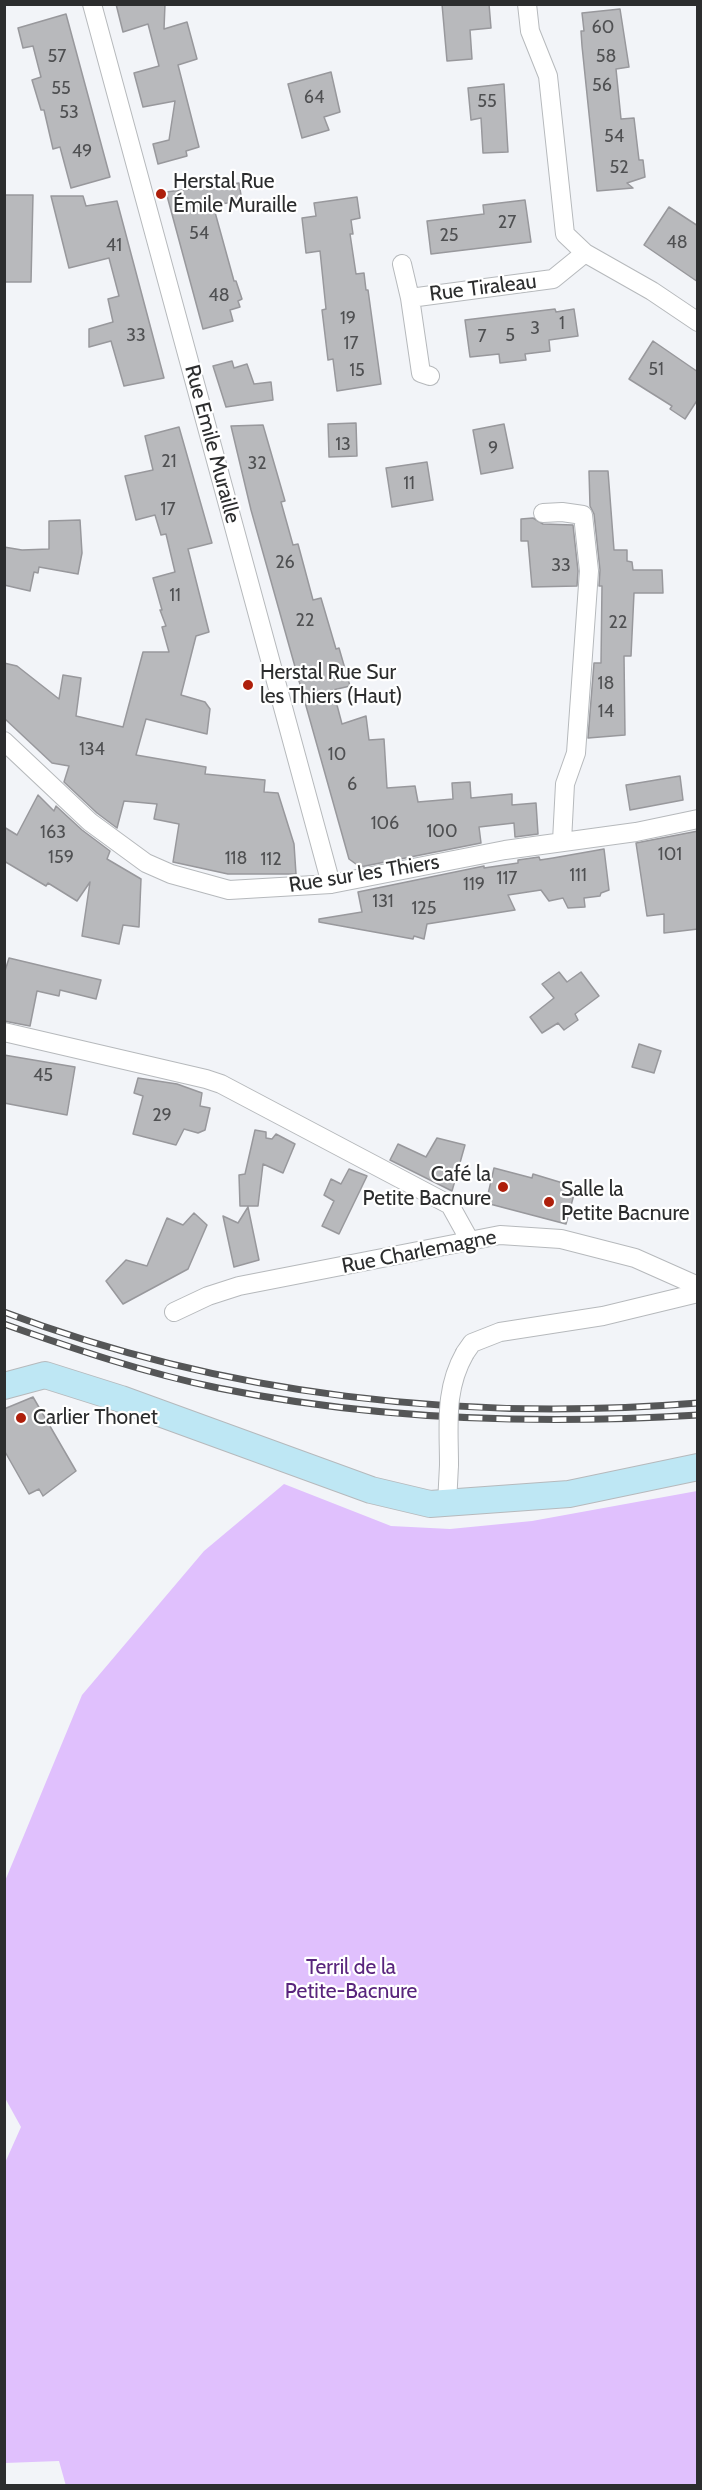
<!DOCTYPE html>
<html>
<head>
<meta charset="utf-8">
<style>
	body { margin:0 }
	#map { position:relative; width:702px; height:2490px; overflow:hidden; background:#f2f4f8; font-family:Cabin,sans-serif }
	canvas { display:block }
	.frame { position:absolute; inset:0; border:6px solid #2c2d2e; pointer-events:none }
</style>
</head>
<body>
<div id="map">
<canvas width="702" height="2490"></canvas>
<div class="frame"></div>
</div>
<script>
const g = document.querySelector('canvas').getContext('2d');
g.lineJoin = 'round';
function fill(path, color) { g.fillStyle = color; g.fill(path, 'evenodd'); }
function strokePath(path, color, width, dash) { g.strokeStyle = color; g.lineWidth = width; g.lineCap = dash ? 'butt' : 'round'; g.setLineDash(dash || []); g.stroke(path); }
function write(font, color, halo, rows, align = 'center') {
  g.font = font + ' Cabin,sans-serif'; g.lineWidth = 4.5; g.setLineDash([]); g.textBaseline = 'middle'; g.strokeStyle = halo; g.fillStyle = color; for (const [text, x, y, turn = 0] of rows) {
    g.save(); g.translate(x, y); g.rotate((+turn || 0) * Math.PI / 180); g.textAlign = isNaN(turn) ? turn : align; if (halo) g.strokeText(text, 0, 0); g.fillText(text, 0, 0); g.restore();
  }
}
fill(new Path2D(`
	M 284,1484 L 391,1526 L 450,1529 L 532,1521 L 697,1491 L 697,2485 L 66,2486 L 59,2461 L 5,2463 L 4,2165 L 21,2127 L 5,2098 L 5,1881 L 82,1695 L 204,1551 Z`), '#e0c0fd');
const building = new Path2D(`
	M 116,4 L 165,4 L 164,29 L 187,22 L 197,59 L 178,65 L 199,147 L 186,151 L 187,156 L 158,164 L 153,144 L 169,140 L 175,101 L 143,107 L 134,73 L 159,66 L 148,24 L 123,32 Z
	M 442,4 L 489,4 L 491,28 L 470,30 L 472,59 L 447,61 Z
	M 620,9 L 629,67 L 616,69 L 621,119 L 634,118 L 639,160 L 643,160 L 645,177 L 627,183 L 633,188 L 597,191 L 582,46 L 581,31 L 584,31 L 582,13 Z
	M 66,14 L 110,177 L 71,188 L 60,147 L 53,149 L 44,110 L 41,110 L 32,80 L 41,77 L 33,46 L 23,48 L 18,28 Z
	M 331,72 L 340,112 L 324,117 L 329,130 L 302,138 L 288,84 Z
	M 504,84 L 508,152 L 483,153 L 481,118 L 471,120 L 468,88 Z
	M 239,183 L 242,201 L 213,205 L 234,281 L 236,281 L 242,299 L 238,301 L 240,307 L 230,310 L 233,321 L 203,329 L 166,192 Z
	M 4,195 L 33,195 L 31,282 L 4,282 Z
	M 51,196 L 83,196 L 86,206 L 117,201 L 164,378 L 124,386 L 111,341 L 89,347 L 89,329 L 113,322 L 108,299 L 119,296 L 109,258 L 69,268 Z
	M 357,197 L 360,218 L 351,220 L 353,234 L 350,234 L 356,274 L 364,273 L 366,290 L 368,290 L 381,384 L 337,391 L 333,359 L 328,360 L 322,310 L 326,309 L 320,251 L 306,253 L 302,218 L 316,216 L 314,203 Z
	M 525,200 L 531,242 L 431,254 L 427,221 L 484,214 L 483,205 Z
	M 669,207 L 698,226 L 698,282 L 644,245 Z
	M 555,309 L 556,312 L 574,309 L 578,336 L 549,340 L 550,351 L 525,354 L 526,360 L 500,363 L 499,354 L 470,357 L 465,320 Z
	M 653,341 L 698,372 L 698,399 L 685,419 L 670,409 L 672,406 L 629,379 Z
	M 232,361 L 234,368 L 247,364 L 254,384 L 271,382 L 273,400 L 226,407 L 213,366 Z
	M 356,423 L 357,456 L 329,457 L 328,424 Z
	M 504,424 L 513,468 L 481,474 L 473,430 Z
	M 263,425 L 285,501 L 281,502 L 293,545 L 298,544 L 313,600 L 321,598 L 336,649 L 339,648 L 350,686 L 333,690 L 342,724 L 366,716 L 369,740 L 384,739 L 387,788 L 415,786 L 418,802 L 453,799 L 452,783 L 470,782 L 471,798 L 512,794 L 512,805 L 536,803 L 538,834 L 515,837 L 514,823 L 479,827 L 481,843 L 360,867 L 349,859 L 251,510 L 231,426 Z
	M 179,427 L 212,543 L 188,549 L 209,632 L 196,636 L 181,695 L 205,702 L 210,709 L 207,734 L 146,719 L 136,755 L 206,767 L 205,774 L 265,780 L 264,792 L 278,793 L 294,844 L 296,874 L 228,874 L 173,862 L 179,824 L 154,819 L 157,804 L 124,801 L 117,828 L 97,813 L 64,782 L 69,766 L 52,763 L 4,718 L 4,663 L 17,666 L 59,699 L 63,675 L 81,678 L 76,716 L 123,727 L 143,652 L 169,652 L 162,627 L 166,626 L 160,610 L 162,610 L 153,578 L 175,572 L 166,534 L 161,535 L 155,515 L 136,520 L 125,476 L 153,470 L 145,436 Z
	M 427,462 L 433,500 L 392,507 L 386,468 Z
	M 589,471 L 608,471 L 614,550 L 627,550 L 627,561 L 632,562 L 633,570 L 662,570 L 663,593 L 634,593 L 631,656 L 624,656 L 625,735 L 588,738 L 594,663 L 601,663 L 602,586 L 599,586 L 600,570 L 594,514 L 590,506 Z
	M 533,518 L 543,524 L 573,525 L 578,571 L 577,586 L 532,587 L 528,541 L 521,541 L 521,519 Z
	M 80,520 L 82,553 L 78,574 L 39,567 L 38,573 L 34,572 L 30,591 L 4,585 L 4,547 L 22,550 L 49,549 L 49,521 Z
	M 680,776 L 683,800 L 630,810 L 626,785 Z
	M 38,795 L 54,811 L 56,806 L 82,830 L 110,851 L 107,859 L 141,879 L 139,927 L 123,925 L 119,944 L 82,936 L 90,882 L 77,901 L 48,883 L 46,886 L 4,861 L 4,827 L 17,835 Z
	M 698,831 L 698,929 L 664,933 L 664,914 L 647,916 L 636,843 Z
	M 604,849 L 609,890 L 601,893 L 600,896 L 584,898 L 585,907 L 568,908 L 563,898 L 549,901 L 541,890 L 508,895 L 515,910 L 427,924 L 424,939 L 414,936 L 413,939 L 319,922 L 319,919 L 362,912 L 358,892 L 484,866 L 484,868 L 518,863 L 518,860 L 539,857 L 540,860 L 553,858 Z
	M 9,958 L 101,980 L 96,999 L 60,990 L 59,996 L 37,991 L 30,1026 L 4,1021 L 4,974 Z
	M 559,972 L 567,982 L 581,972 L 599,996 L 575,1014 L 578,1020 L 564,1030 L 558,1023 L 542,1033 L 530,1017 L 554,998 L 542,984 Z
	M 639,1044 L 661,1051 L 654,1073 L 632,1067 Z
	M 4,1055 L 75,1067 L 67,1115 L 4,1103 Z
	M 138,1078 L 177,1084 L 202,1093 L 200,1106 L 210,1108 L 205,1130 L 198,1133 L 184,1129 L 176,1145 L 133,1134 L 143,1096 L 134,1093 Z
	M 255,1130 L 266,1132 L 266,1138 L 272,1139 L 276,1134 L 295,1144 L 283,1173 L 263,1164 L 258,1206 L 240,1206 L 239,1175 L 245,1174 Z
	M 437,1138 L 465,1145 L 452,1191 L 390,1160 L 398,1144 L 426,1157 Z
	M 494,1168 L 532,1178 L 533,1174 L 576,1187 L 566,1224 L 486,1203 Z
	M 349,1169 L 367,1176 L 339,1234 L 322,1226 L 334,1201 L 324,1195 L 331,1179 L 341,1184 Z
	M 248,1207 L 259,1260 L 234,1267 L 223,1216 L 238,1223 Z
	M 194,1213 L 207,1225 L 188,1269 L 123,1304 L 106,1281 L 126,1260 L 147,1266 L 167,1218 L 183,1225 Z
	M 33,1397 L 76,1471 L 43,1496 L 39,1489 L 29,1494 L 4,1450 L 4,1409 Z`);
fill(building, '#b8b9bc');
strokePath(building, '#98989c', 1.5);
const street = new Path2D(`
	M 92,4 L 331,884
	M 527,4 L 530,31 L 548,76 L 565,234 L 585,253 L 652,291 L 698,322
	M 402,264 L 410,298
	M 430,376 L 421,373 L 410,298 L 553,279 L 585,253
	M 543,513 L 562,512 L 583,515 L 589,571 L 576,753 L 565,784 L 562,841
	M 4,741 L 90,822 L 146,863 L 171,874 L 229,890 L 331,884 L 505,850 L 636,832 L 698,819
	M 4,1032 L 206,1079 L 221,1084 L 450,1205 L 470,1241
	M 174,1312 L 208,1296 L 239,1286 L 500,1235 L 561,1239 L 635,1258 L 698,1286
	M 465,1353 L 472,1343 L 500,1332 L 603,1316 L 698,1293
	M 447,1504 L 449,1465`);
const secondary = new Path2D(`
	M 4,1386 L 45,1375 L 121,1399 L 371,1490 L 430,1504 L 569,1494 L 698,1467`);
strokePath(street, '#b6b9bc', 20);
strokePath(secondary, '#b6b9bc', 28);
strokePath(street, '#fff', 18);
strokePath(secondary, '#bee7f4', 26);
const rail = new Path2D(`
	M 4,1312 C 225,1396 463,1422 698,1403
	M 4,1324 C 74,1349 145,1373 218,1388 C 376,1420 537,1425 698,1415`);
strokePath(rail, '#555657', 7);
strokePath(rail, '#fff', 4.5, [14]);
const streetBridge = new Path2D(`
	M 449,1465 C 449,1424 444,1390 465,1353`);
strokePath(streetBridge, '#b6b9bc', 20, []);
strokePath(streetBridge, '#fff', 18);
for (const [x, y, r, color] of [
	[161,194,6,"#ae1f0b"],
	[248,685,6,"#ae1f0b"],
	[503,1187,6,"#ae1f0b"],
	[549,1202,6,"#ae1f0b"],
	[21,1418,6,"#ae1f0b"]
]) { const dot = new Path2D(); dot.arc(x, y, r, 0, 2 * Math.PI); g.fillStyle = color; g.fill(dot); strokePath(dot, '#fff', 2); }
write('18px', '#4f5052', null, [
	["60",603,28],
	["57",57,57],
	["58",606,57],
	["56",602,86],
	["55",61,89],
	["64",314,98],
	["55",487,102],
	["53",69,113],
	["54",614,137],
	["49",82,152],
	["52",619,168],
	["27",507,223],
	["54",199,234],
	["25",449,236],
	["48",677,243],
	["41",114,246],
	["48",219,296],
	["19",348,319],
	["1",562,324],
	["3",535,329],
	["33",136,336],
	["5",510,336],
	["7",482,337],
	["17",351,344],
	["51",656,370],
	["15",357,371],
	["13",343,445],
	["9",493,449],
	["21",169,462],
	["32",257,464],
	["11",409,484],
	["17",168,510],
	["26",285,563],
	["33",561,566],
	["11",175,596],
	["22",305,621],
	["22",618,623],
	["18",606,684],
	["14",606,712],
	["134",92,750],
	["10",337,755],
	["6",352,785],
	["106",385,824],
	["100",442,832],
	["163",53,833],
	["101",670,855],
	["159",61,858],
	["118",236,859],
	["112",271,860],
	["111",578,876],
	["117",507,879],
	["119",474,885],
	["131",383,902],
	["125",424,909],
	["45",43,1076],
	["29",162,1116]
]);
write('21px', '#2c2d2e', '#fff', [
	["Herstal Rue",173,182],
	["Émile Muraille",173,206],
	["Herstal Rue Sur",260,673],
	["les Thiers (Haut)",260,697],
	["Café la",491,1175,"right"],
	["Petite Bacnure",491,1199,"right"],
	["Salle la",561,1190],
	["Petite Bacnure",561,1214],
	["Carlier Thonet",33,1418]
], 'left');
write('21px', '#2c2d2e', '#fff', [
	["Rue Tiraleau",483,288,-7],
	["Rue Emile Muraille",212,444,75],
	["Rue sur les Thiers",364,874,-9],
	["Rue Charlemagne",419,1252,-11]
]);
write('21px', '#59257d', '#fff', [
	["Terril de la",351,1968],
	["Petite-Bacnure",351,1992]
]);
</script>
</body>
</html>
